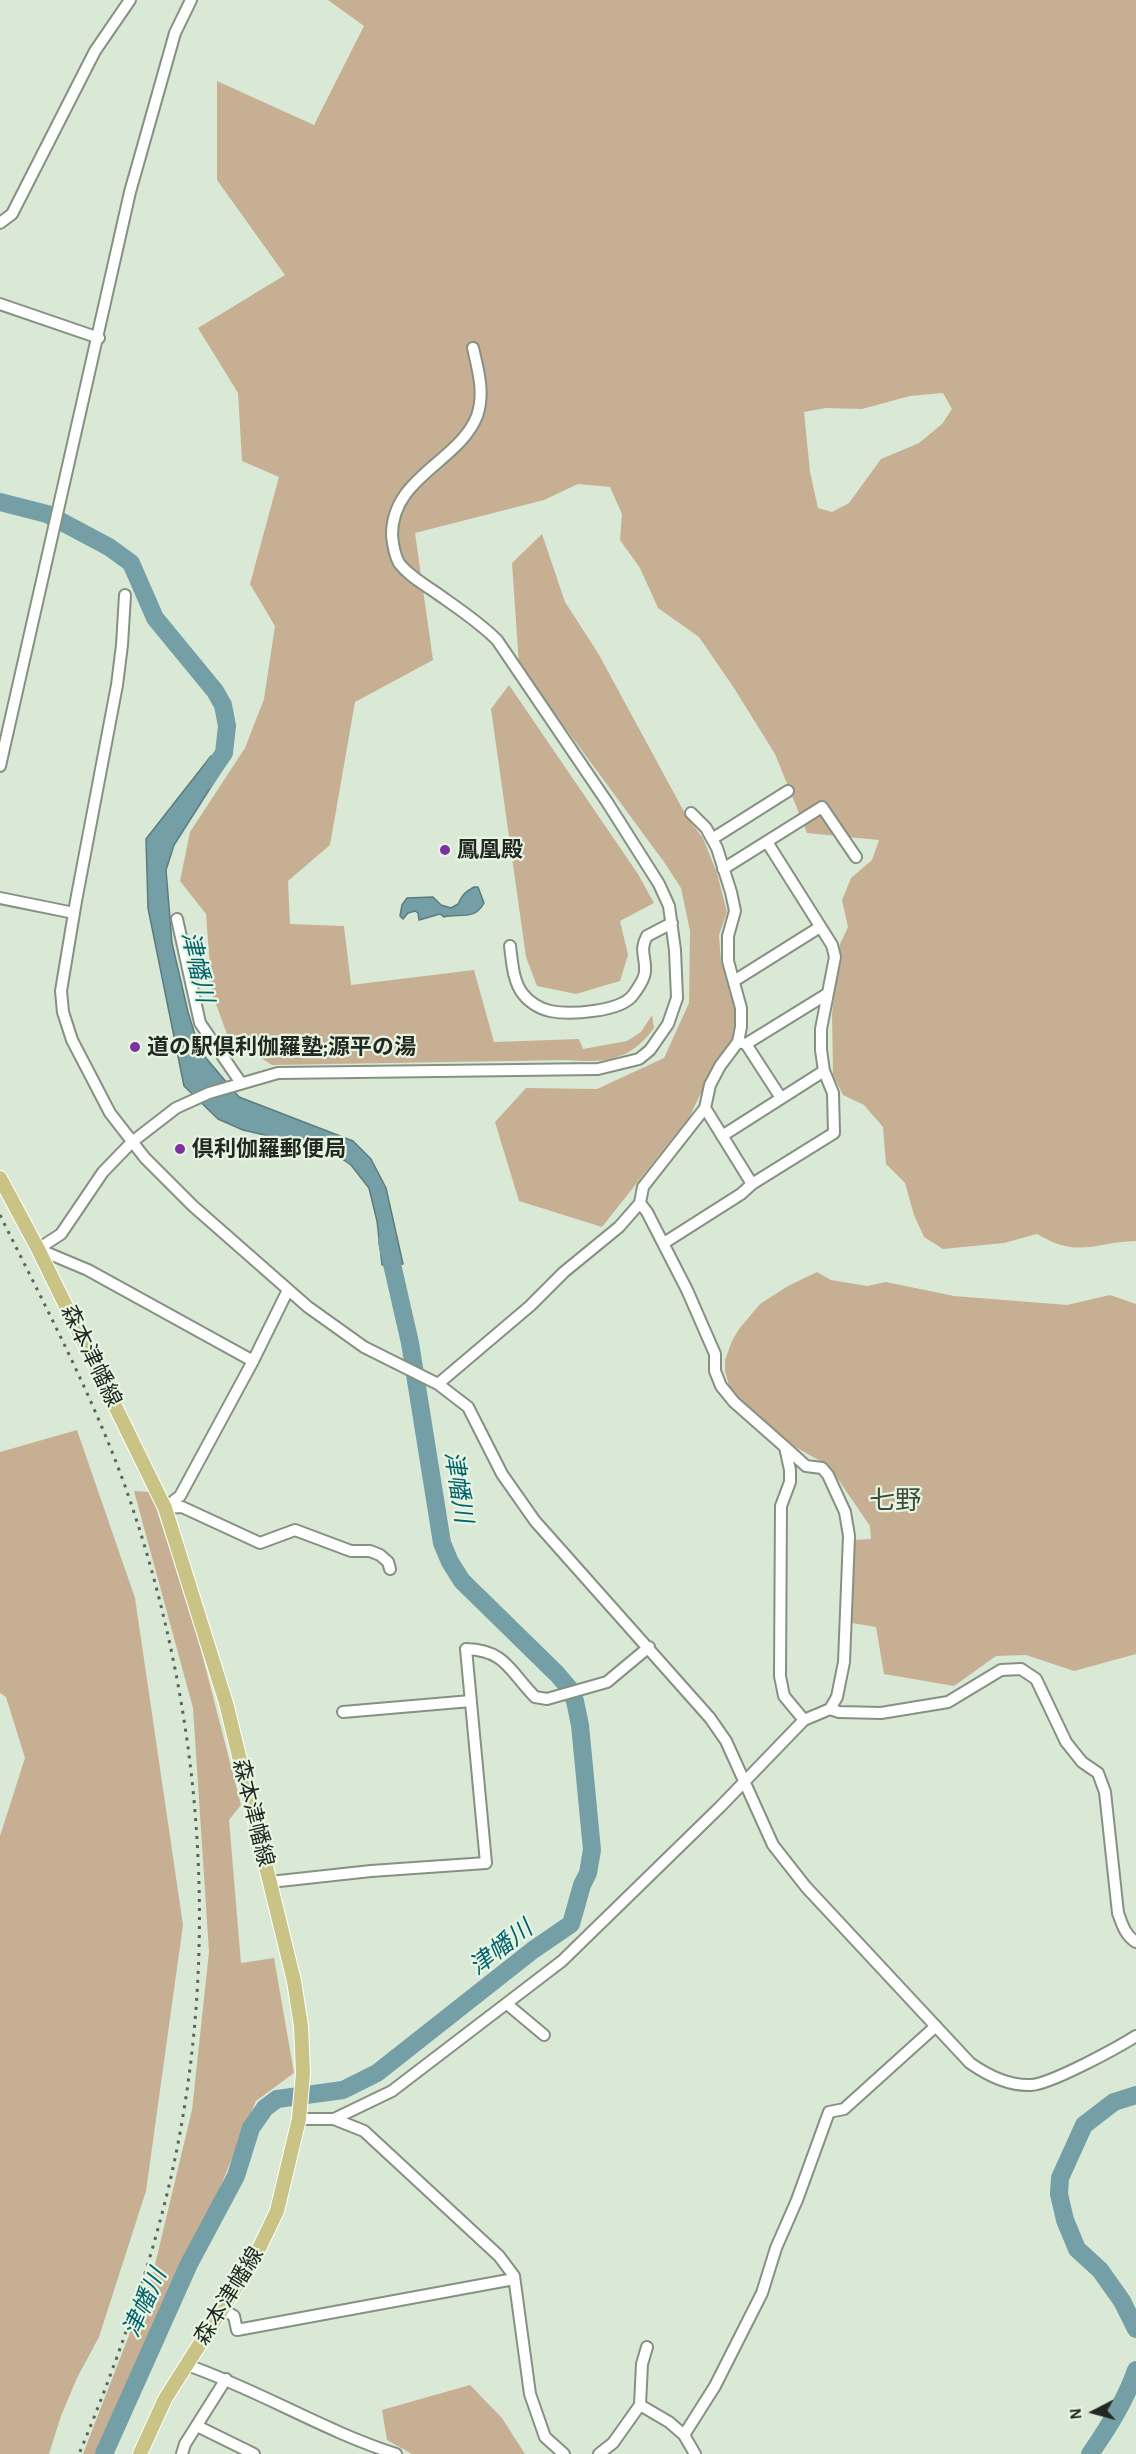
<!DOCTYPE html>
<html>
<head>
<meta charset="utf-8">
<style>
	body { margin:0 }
	#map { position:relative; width:1136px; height:2454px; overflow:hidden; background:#dae9d6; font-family:"Alegreya Sans",sans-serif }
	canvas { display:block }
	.north { position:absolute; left:1064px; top:2382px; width:60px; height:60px; -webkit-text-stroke:4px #e7f6e3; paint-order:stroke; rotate:264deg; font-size:16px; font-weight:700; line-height:24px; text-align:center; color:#232922 }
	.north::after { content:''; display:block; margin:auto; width:21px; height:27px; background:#232922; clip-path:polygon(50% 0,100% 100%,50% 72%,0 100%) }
</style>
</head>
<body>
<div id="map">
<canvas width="1136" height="2454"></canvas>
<div class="north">N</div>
</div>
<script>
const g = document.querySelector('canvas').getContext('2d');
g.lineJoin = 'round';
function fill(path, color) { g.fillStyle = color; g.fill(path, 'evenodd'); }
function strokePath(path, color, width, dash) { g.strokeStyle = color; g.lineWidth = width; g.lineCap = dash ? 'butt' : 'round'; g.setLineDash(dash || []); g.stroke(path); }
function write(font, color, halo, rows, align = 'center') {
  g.font = font + ' "Alegreya Sans","Noto Sans JP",sans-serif'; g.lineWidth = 4.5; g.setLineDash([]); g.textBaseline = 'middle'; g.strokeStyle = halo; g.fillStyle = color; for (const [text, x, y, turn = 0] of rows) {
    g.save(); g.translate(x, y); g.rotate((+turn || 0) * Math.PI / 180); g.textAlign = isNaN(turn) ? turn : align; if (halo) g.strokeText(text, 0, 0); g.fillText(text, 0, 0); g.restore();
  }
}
fill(new Path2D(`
	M 328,0 L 1136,0 L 1136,1241 C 1094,1242 1079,1259 1037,1234 L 1004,1243 L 943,1249 L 924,1237 L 914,1215 L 905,1183 L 886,1164 L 883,1127 L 864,1105 L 843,1095 L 833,1075 L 832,1014 L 840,944 L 848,927 L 842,900 L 851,878 L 872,860 L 879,840 L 807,833 L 775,754 L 734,688 L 699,637 L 658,608 L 640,568 L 620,540 L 622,514 L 610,487 L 578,484 L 544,500 L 415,533 L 433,660 L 355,702 L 330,845 L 288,881 L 290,924 L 344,926 L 351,985 L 474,970 L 494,1042 L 579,1039 L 583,1049 L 627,1041 L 641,1032 L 652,1015 L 654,1028 C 630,1061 605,1063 567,1060 L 272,1065 L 228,1037 L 212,993 L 206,914 L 180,881 L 190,832 L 245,748 L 264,699 L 275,626 L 250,584 L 279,477 L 242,461 L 238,393 L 198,328 L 285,275 L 217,180 L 217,81 L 314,125 L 364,26 ZM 943,393 L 952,409 L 942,424 L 919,443 L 881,459 L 849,503 L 832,512 L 818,508 L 810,472 L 804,412 L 826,408 L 862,409 L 910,396 Z
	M 542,534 L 565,602 L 598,653 L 688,819 L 703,838 L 717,873 L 727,912 L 719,935 L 721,962 L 730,983 L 734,1000 L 737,1022 L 736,1034 L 709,1076 L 690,1116 L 602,1227 L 519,1201 L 495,1122 L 526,1088 L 597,1089 L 664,1058 L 689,1003 L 690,931 L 681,888 L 664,862 L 519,665 L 512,563 Z
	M 509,685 L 638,874 L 654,903 L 620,921 L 628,955 L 620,981 L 576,994 L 537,986 L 526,957 L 491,709 Z
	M 817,1272 L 831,1280 L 867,1286 L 886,1282 L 954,1296 L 1067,1305 L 1110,1295 L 1136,1304 L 1136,1654 L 1074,1671 L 1026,1655 L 996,1656 L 954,1686 L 884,1674 L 876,1627 L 852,1623 L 850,1594 L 853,1540 L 871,1539 L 870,1526 L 829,1466 L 797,1448 L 765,1423 L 730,1389 L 725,1371 L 725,1360 L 732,1341 L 739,1329 L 760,1304 L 788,1286 Z
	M 77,1430 L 135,1598 L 183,1925 L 146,2191 L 99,2337 L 77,2378 L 61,2416 L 49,2454 L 0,2454 L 0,1836 L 25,1758 L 6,1697 L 0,1693 L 0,1452 Z
	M 134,1491 L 151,1492 L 194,1623 L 241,1805 L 229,1820 L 241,1963 L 274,1958 L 294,2073 L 256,2101 L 221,2185 L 140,2356 L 99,2454 L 83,2454 L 153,2273 L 192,2110 L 209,1952 L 193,1708 Z
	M 470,2385 L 502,2418 L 525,2454 L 412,2454 L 387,2440 L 382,2410 Z`), '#c7af93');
const water = new Path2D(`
	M 211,756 L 223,768 L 174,845 L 166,870 L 172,943 L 188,1012 L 200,1051 L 239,1097 L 353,1141 L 371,1159 L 386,1188 L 403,1264 L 382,1265 L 377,1221 L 369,1188 L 351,1165 L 329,1150 L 243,1130 L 218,1119 L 184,1086 L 148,908 L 146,839 Z
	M 474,887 L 478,887 L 484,903 C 475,921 458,913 444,917 L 440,914 L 419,920 L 418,913 L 415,911 L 408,913 L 403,919 L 400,916 L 402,905 L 407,898 L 433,897 L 441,905 L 451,908 L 458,904 C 463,894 464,893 474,887 Z`);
fill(water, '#749fa6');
strokePath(water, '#5c7c7e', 1.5);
strokePath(new Path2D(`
	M 0,502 L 47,514 L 109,547 L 131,563 L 155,618 L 215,691 L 223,705 L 227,726 L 224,753 L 204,782
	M 1136,2095 L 1114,2102 L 1084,2125 L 1060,2178 L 1059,2194 L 1065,2220 L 1077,2249 L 1100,2270 L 1122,2301 L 1136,2329
	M 104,2454 L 189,2264 L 236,2176 L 251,2128 L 265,2108 L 277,2099 L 343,2090 L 377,2073 L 533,1950 L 571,1924 L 582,1885 L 588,1873 L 592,1850 L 580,1725 L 575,1701 L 569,1688 L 557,1674 L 462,1581 L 450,1562 L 442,1543 L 410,1343 L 387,1242
	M 1090,2454 C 1108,2428 1126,2400 1136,2370`), '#749fa6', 18);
const minor = new Path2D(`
	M 0,223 L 12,214 L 95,51 L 130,0
	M 0,304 L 99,338
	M 125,595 L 122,645 L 117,685 L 76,901 L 61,991 L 63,1012 L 72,1040 L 110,1113 L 145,1158 L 193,1206 L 308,1307 L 364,1347 L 438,1384 L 468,1407 L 502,1474 L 535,1521 L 710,1718 L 726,1741 L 773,1845 L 806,1887 L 970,2063 C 987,2075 1009,2086 1031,2085 C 1051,2084 1117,2048 1136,2036
	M 0,766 L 130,192 L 175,33 L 191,0
	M 712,839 L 788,791
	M 723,869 L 822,807 L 856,857
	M 0,898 L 74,913
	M 177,919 L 200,1023 L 241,1083
	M 510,946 C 512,961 513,982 523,994 C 529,1002 540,1009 550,1011 C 569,1015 621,1012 633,995 C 637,990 645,978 645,971 C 646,957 639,950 647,936 L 672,923
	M 734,981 L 820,927
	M 738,1042 L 746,1044 L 827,994
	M 746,1044 L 781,1098
	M 705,1108 L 752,1184
	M 722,1136 L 824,1071
	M 640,1203 L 643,1187 L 705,1108 L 710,1085 L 720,1066 L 738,1042 L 741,1027 L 741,1008 L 728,961 L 728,936 L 735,911 L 731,892 L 717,848 L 706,828 L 691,813
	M 664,1243 L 741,1194 L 752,1184 L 834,1133 L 833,1093 L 824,1071 L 821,1050 L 821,1029 L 835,957 L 832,945 L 767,842
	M 38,1249 L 61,1234 L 103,1172 L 132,1142 L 176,1108 L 209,1093 L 278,1073 L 598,1069 L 639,1059 L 650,1050 L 668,1024 L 677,998 L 675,950 L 669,906 L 659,884 L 607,802 L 497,640 C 478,621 456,607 435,592 C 422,583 408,575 399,563 C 395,556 393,545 392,536 C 391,477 459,462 477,416 C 485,393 478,370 473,348
	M 38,1249 L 88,1270 L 253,1361
	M 438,1384 L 530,1306 L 564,1272 L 619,1227 L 640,1203 L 647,1212 L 687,1290 L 715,1354 L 715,1371 L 721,1386 L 734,1402 L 785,1447 L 790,1470 L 790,1482 L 781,1506 L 780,1676 L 784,1696 L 804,1720
	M 165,1508 L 180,1496 L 253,1361 L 288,1290
	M 165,1508 L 182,1507 L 260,1543 L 295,1530 L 351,1551 L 370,1551 L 380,1555 L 388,1562 L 390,1569
	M 830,1709 L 839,1712 L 881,1713 L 948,1702 L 1001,1670 L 1021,1669 L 1036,1679 L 1066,1742 L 1082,1762 L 1098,1773 L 1105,1792 L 1118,1913 C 1122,1924 1125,1935 1136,1942
	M 343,1712 L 471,1701
	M 270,1882 L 371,1871 L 486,1863 L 466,1649 C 506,1650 510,1672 535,1697 L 547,1699 L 607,1682 L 649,1647
	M 507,2004 L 544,2035
	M 299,2119 L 334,2119 L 364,2131 L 499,2256 L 514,2276 L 530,2394 L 545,2437 L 564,2454
	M 334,2119 L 392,2091 L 562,1961 L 720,1807 L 804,1720 L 830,1709 L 837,1697 L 844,1662 L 849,1536 L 845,1512 L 828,1475 L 822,1468 L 806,1466 L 785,1447
	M 222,2309 L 234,2316 L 237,2330 L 514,2279
	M 187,2365 C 259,2390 324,2431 396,2454
	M 640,2405 L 669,2422 L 684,2435
	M 197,2426 L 254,2454
	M 182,2454 L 185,2444 L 226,2379
	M 599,2454 L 613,2443 L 640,2405 L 642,2364 L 647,2347
	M 695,2454 L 684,2435 L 715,2386 L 762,2293 L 776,2248 L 797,2200 L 829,2112 L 844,2109 L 936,2026`);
const major = new Path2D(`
	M 0,1178 L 38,1249 L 165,1508 L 226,1703 L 294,1981 L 301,2026 L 303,2073 L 299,2119 L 277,2211 L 255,2257 L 165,2399 L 140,2454`);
strokePath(minor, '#859282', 14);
strokePath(major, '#fff', 16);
strokePath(minor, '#fff', 10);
strokePath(major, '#c9c485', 14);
strokePath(new Path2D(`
	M 0,1215 C 44,1304 91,1392 125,1486 C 204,1710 223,1958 168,2190 C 146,2280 115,2368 79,2454`), '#5c645a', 3, [3, 6]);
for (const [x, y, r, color] of [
	[445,850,6,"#7f30a0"],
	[135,1047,6,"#7f30a0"],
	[180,1149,6,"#7f30a0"]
]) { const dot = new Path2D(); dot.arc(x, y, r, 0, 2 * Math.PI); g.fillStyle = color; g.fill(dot); strokePath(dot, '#e7f6e3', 2); }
write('bold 22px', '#232922', '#e7f6e3', [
	["鳳凰殿",457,850],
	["道の駅倶利伽羅塾;源平の湯",147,1047],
	["倶利伽羅郵便局",192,1149]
], 'left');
write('22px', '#232922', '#e7f6e3', [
	["森本津幡線",91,1356,64],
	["森本津幡線",253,1813,76],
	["森本津幡線",229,2296,-58]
]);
write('italic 24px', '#02626e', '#e7f6e3', [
	["津幡川",197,967,77],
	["津幡川",458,1487,81],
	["津幡川",501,1948,-38],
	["津幡川",145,2303,-66]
]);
write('26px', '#3f4c3d', '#e7f6e3', [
	["七野",895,1501]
]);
</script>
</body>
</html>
